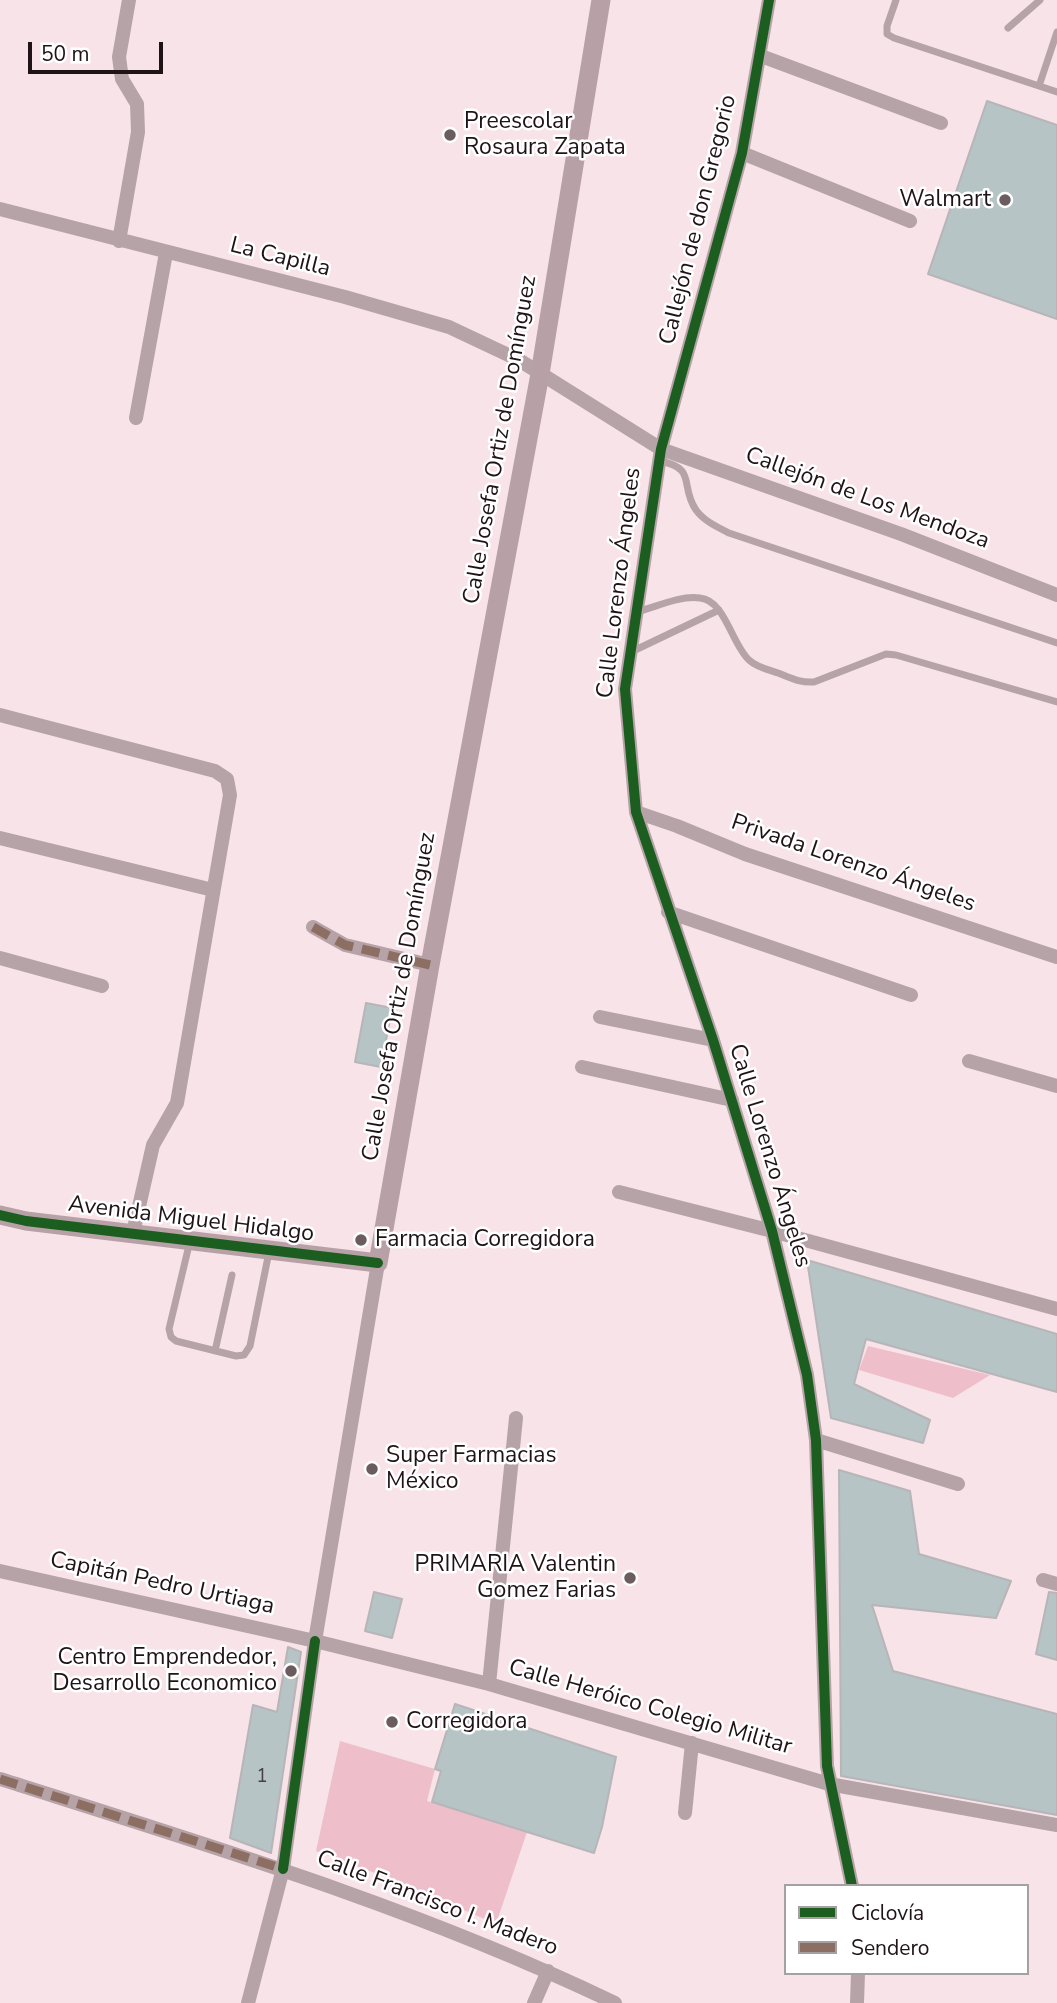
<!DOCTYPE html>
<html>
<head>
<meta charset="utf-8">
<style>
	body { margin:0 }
	#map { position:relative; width:1057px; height:2003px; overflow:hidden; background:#f7e3e8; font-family:"Nunito Sans",sans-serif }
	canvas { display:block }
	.legend { position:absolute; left:784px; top:1884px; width:245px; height:91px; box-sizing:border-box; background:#fff; border:2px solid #a5a1a2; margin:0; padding:9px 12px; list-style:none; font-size:21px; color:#1f1317 }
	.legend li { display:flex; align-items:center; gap:14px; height:35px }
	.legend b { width:35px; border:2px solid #a5a1a2 }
	.scale { position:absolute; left:28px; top:42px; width:135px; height:32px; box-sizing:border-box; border:4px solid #1f1317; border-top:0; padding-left:9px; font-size:21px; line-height:24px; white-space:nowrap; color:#1f1317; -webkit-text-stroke:5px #fff; paint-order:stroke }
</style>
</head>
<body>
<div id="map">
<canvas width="1057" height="2003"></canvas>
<ul class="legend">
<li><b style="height:9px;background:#1b5e20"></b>Ciclovía</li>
<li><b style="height:9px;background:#8d6e63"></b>Sendero</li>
</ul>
<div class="scale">50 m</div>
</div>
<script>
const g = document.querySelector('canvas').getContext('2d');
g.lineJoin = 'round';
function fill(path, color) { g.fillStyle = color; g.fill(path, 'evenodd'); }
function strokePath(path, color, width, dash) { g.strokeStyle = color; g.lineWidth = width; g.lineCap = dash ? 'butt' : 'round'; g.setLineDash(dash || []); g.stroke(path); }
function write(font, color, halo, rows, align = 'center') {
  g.font = font + ' "Nunito Sans",sans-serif'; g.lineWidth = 5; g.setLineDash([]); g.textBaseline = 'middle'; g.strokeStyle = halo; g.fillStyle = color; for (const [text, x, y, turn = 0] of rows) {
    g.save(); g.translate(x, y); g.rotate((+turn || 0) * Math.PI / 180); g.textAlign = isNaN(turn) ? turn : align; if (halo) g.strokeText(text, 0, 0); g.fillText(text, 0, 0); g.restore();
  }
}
fill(new Path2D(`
	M 868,1346 L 990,1375 L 953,1398 L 859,1370 Z
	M 340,1741 L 435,1769 L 427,1801 L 527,1832 L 496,1924 L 399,1882 L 316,1851 Z`), '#eebfcb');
const building = new Path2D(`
	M 987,101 L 1057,125 L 1057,319 L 928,274 Z
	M 366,1003 L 392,1008 L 381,1067 L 355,1062 Z
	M 807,1260 L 1057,1334 L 1057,1392 L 866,1339 L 854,1384 L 930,1420 L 923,1443 L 831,1418 Z
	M 839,1470 L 910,1491 L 919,1554 L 1011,1581 L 996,1618 L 872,1605 L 893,1671 L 1057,1714 L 1057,1815 L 841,1776 Z
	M 374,1592 L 402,1599 L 392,1638 L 365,1631 Z
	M 1049,1592 L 1057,1593 L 1057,1660 L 1036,1654 Z
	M 288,1647 L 301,1652 L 271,1853 L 230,1838 L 253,1705 L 277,1712 Z
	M 455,1704 L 616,1757 L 602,1827 L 594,1853 L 432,1802 L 441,1771 L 435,1769 Z`);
fill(building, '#b6c4c6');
strokePath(building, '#b7b5b8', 2);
strokePath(new Path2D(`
	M 896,0 L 887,26 L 887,34 L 894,38 L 1057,92
	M 1008,28 L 1040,0
	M 1039,86 L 1057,32
	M 659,461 C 698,468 679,485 696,510 C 704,521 717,527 729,533 L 1057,643
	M 637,612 C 656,607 680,595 700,598 C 725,600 732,645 749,660 C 756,667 769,670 778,673 C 791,678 800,683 814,682 L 886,654 L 896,655 L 1057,702
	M 631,652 L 719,610
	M 190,1241 L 169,1329 L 171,1337 L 176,1341 L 236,1356 L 244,1355 L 250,1346 L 269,1252
	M 215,1351 L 232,1275`), '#b6a3a8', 7);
strokePath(new Path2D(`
	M 769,0 L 742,153 L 661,449 L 625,689 L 636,812 L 713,1040 L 772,1231 L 807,1375 L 816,1440 L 827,1766 L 852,1886
	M 761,56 L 941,123
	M 742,153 L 910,221
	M 0,209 L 345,297 L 449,327 L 519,360 L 661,449 L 901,534 L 1057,595
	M 119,241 L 138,132 L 137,104 L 122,79 L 119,57 L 129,0
	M 136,418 L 166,253
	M 0,715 L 215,771 L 227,779 L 230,795 L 177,1103 L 153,1145 L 133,1233
	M 636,812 L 677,826 L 745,854 L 1057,957
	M 0,838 L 213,890
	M 668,912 L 911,995
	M 313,927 L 345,945 L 430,965
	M 0,958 L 102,986
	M 600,1017 L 713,1040
	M 969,1061 L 1057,1086
	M 582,1067 L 732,1100
	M 619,1192 L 772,1231 L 1057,1309
	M 816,1440 L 958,1484
	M 0,1571 L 315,1641 L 489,1684 L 829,1784 L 1057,1825
	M 1043,1580 L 1057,1584
	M 489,1684 L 516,1418
	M 0,1779 C 208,1845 418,1908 615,2003
	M 685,1813 L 692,1743
	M 248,2003 L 283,1869 L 315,1641 L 378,1263
	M 534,2003 L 548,1971
	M 857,2003 L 858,1973`), '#b6a3a8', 14);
strokePath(new Path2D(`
	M 0,1215 L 26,1221 L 378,1263 L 430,965 L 540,374 L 601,0`), '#b7a1a7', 19);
strokePath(new Path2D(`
	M 313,927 L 345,945 L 430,965
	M 0,1779 L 283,1869`), '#8d6e63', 9, [18, 9]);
strokePath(new Path2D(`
	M 769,0 L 742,153 L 661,449 L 625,689 L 636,812 L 713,1040 L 772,1231 L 807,1375 L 816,1440 L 827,1766 L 852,1886
	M 0,1215 L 26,1221 L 378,1263
	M 283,1869 L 315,1641`), '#1b5e20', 10);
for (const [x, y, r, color] of [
	[450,135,7,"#6b5c60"],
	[1005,200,7,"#6b5c60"],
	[361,1240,7,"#6b5c60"],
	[372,1469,7,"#6b5c60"],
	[630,1578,7,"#6b5c60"],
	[291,1671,7,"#6b5c60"],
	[392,1722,7,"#6b5c60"]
]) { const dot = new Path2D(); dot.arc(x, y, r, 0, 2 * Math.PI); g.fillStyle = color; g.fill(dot); strokePath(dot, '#fff', 2.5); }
write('19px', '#453f43', null, [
	["1",262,1777]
]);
write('23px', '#1f1317', '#fff', [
	["Preescolar",464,122],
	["Rosaura Zapata",464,148],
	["Walmart",991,200,"right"],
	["Farmacia Corregidora",375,1240],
	["Super Farmacias",386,1456],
	["México",386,1482],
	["PRIMARIA Valentin",616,1565,"right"],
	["Gomez Farias",616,1591,"right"],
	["Centro Emprendedor,",277,1658,"right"],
	["Desarrollo Economico",277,1684,"right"],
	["Corregidora",406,1722]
], 'left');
write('23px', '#1f1317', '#fff', [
	["Callejón de don Gregorio",699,220,-76],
	["La Capilla",280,258,14],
	["Calle Josefa Ortiz de Domínguez",501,440,-80],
	["Callejón de Los Mendoza",867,499,20],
	["Calle Lorenzo Ángeles",620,583,-83],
	["Privada Lorenzo Ángeles",853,864,19],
	["Calle Josefa Ortiz de Domínguez",400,997,-80],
	["Calle Lorenzo Ángeles",769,1156,73],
	["Avenida Miguel Hidalgo",191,1220,7],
	["Capitán Pedro Urtiaga",162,1584,12],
	["Calle Heróico Colegio Militar",650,1708,16],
	["Calle Francisco I. Madero",437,1904,21]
]);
</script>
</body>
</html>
